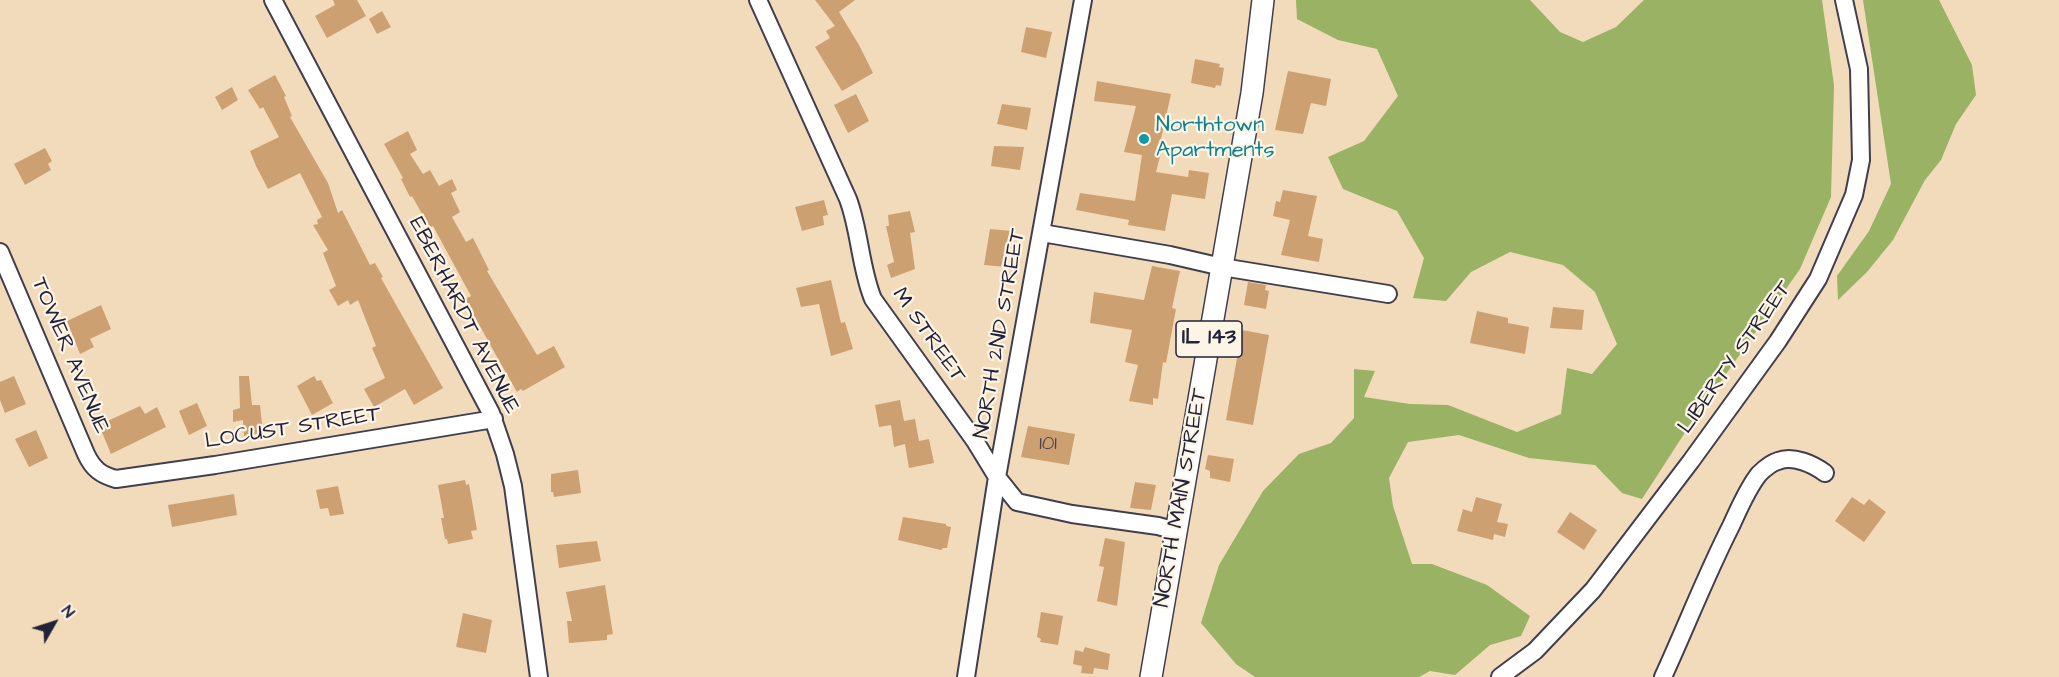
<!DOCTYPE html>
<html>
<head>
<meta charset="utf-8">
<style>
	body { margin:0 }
	#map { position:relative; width:2059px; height:677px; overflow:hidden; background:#f2dbbb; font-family:"Architects Daughter",sans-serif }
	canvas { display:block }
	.north { position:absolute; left:24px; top:593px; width:60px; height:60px; -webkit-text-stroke:4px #fcf5e5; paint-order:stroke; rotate:51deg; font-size:16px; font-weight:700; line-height:24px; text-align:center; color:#22223b }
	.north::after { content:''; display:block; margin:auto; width:21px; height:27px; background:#22223b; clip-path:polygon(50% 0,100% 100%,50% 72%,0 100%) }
</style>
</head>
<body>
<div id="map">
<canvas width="2059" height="677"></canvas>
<div class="north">N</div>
</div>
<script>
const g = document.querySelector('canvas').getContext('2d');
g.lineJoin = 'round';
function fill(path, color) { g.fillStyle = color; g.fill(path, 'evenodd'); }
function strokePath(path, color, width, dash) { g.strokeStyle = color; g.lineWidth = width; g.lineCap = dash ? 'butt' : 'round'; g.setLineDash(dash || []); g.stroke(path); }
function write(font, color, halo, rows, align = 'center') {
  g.font = font + ' "Architects Daughter",sans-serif'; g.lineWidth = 4.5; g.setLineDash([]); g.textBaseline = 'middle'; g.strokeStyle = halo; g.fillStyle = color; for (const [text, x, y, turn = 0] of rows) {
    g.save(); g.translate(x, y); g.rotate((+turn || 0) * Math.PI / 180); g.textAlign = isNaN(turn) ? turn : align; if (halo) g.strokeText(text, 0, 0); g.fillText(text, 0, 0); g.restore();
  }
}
fill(new Path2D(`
	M 1296,0 L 1530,0 L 1560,32 L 1583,42 L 1616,27 L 1644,0 L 1822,0 L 1834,85 L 1831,197 L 1800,269 L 1686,431 L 1642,499 L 1622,493 L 1595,465 L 1529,458 L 1459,435 L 1408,442 L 1389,478 L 1393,506 L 1412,564 L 1432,564 L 1487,585 L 1530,616 L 1521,636 L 1490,645 L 1455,675 L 1430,671 L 1419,677 L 1255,677 L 1236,664 L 1201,623 L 1219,565 L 1263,491 L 1299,454 L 1331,443 L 1354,418 L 1354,369 L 1375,371 L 1364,397 L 1410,404 L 1448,405 L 1517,432 L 1561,414 L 1567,368 L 1592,374 L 1617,344 L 1595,292 L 1563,265 L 1510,252 L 1471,272 L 1446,301 L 1413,298 L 1424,258 L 1397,211 L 1343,189 L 1328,157 L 1364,141 L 1398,96 L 1377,49 L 1338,40 L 1297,19 Z
	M 1863,0 L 1939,0 L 1972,65 L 1976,95 L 1956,124 L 1941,160 L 1925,180 L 1893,240 L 1867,272 L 1838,300 L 1837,276 L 1869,231 L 1891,184 Z`), '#99b263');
fill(new Path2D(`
	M 333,0 L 357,0 L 366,16 L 327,38 L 315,16 L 335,5 Z
	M 815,0 L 855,0 L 839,12 L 859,45 L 873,73 L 842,91 L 815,47 L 830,38 L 826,31 L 835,26 Z
	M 382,11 L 391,27 L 377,34 L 369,19 Z
	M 1026,27 L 1052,32 L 1046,58 L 1021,52 Z
	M 1195,59 L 1220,64 L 1219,67 L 1224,68 L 1221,86 L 1216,85 L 1215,88 L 1191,83 Z
	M 1288,71 L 1331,79 L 1326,106 L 1311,103 L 1303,134 L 1275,130 Z
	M 275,75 L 286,96 L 284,97 L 292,116 L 290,117 L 328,183 L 338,213 L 342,210 L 370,265 L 375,263 L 383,277 L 381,278 L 443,388 L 414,405 L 405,389 L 374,407 L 364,389 L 385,378 L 372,348 L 376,346 L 358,300 L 350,305 L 348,300 L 338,306 L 329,290 L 336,286 L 323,253 L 328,250 L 313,225 L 318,224 L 317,220 L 322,217 L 300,173 L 268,189 L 256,166 L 250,151 L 279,137 L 263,107 L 260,109 L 248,90 Z
	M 1097,81 L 1171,94 L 1159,148 L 1162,149 L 1156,172 L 1188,177 L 1189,170 L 1209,173 L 1205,199 L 1172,194 L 1165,231 L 1128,225 L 1129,220 L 1076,210 L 1080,193 L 1135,201 L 1142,155 L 1124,152 L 1136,106 L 1094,101 Z
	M 232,87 L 238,100 L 222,110 L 215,97 Z
	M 856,94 L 869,121 L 848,133 L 834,105 Z
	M 1002,104 L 1031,108 L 1027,130 L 997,124 Z
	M 408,131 L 417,150 L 410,154 L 423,174 L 430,170 L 439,186 L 452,179 L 457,190 L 451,193 L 460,212 L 452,217 L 466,242 L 473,238 L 489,270 L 487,271 L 537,355 L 554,346 L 565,367 L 523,391 L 521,389 L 517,392 L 497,357 L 465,299 L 471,296 L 433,226 L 430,228 L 412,196 L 410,197 L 401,179 L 403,178 L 384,144 Z
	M 994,146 L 1024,147 L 1020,170 L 991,166 Z
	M 45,148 L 52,161 L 48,164 L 51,170 L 25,185 L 14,164 Z
	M 1283,190 L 1317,196 L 1308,236 L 1323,239 L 1319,262 L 1281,255 L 1290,220 L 1273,216 L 1276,201 L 1280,202 Z
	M 824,200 L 828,215 L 823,216 L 824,225 L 802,231 L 795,207 Z
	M 910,211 L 915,232 L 910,233 L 915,269 L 891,278 L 887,265 L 894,262 L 886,226 L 889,226 L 888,215 Z
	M 990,229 L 1011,231 L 1006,267 L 984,265 Z
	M 1152,266 L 1180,271 L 1172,308 L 1176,309 L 1166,363 L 1163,362 L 1158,399 L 1153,398 L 1153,405 L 1129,401 L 1138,365 L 1125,362 L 1132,330 L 1090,323 L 1094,292 L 1144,300 Z
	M 831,280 L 841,323 L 845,322 L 853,349 L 831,356 L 819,304 L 801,307 L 796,288 Z
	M 1248,282 L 1266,285 L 1265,290 L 1269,291 L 1266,309 L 1244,305 Z
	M 101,305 L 111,329 L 90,339 L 94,347 L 80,354 L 67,321 Z
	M 1553,307 L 1584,310 L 1582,330 L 1550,328 Z
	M 1477,311 L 1508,318 L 1508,323 L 1529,327 L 1525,354 L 1470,343 Z
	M 1242,330 L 1269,335 L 1253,425 L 1226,420 Z
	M 14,376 L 26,404 L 5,413 L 0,400 L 0,382 Z
	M 239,376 L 249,376 L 252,405 L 260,405 L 263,433 L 244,436 L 243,420 L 233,422 L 233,410 L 240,408 Z
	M 314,376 L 317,381 L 321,380 L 333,403 L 312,415 L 297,386 Z
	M 900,400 L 904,421 L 915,419 L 919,441 L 929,439 L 934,463 L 909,468 L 905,444 L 894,447 L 891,425 L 879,427 L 875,405 Z
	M 197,403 L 207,426 L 189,435 L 179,411 Z
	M 140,406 L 145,414 L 157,407 L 166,427 L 111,454 L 99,425 Z
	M 1028,426 L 1075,434 L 1069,465 L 1021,457 Z
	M 36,430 L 48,458 L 29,467 L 15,439 Z
	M 1208,455 L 1234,459 L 1230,482 L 1210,478 L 1210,471 L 1205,469 Z
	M 578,470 L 581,493 L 554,497 L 553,492 L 551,492 L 551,474 Z
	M 465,480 L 466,485 L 469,484 L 477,530 L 471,531 L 473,539 L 448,544 L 447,539 L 445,539 L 441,518 L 444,518 L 438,485 Z
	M 1135,482 L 1156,485 L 1151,510 L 1130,508 Z
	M 338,486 L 344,514 L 330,516 L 328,508 L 320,509 L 316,490 Z
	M 234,494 L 237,515 L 172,527 L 168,505 Z
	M 1476,497 L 1502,504 L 1497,522 L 1508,524 L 1505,537 L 1494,534 L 1493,540 L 1457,531 L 1463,509 L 1472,512 Z
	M 1852,497 L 1864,505 L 1869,499 L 1886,512 L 1864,542 L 1835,521 Z
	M 1570,512 L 1597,530 L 1584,550 L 1557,532 Z
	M 903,517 L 946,524 L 946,526 L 951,527 L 947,548 L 943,548 L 941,550 L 898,540 Z
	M 1105,538 L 1125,542 L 1117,606 L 1097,601 L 1104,567 L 1099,566 Z
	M 597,541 L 601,561 L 559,568 L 556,545 Z
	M 605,585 L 613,634 L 607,635 L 607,640 L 569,643 L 567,621 L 572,621 L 566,592 Z
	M 1041,612 L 1063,616 L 1058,645 L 1040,642 L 1041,639 L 1037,637 Z
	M 463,613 L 492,620 L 486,653 L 456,647 Z
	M 1085,647 L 1110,654 L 1108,670 L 1094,668 L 1093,674 L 1081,673 L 1082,666 L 1073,664 L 1075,650 L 1083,652 Z`), '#cda072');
const minor = new Path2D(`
	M 273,0 L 491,413 L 505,454 L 513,486 L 539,677
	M 758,0 L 848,199 C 860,231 860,267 873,299 L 975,441 L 997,477 L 1017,502 L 1072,514 L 1158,526 L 1176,531
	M 1042,233 L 1170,255 L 1222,267 L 1388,294
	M 0,252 L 86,454 C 93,469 101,475 116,479 L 215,465 L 494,419
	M 966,677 L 997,477 L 1083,0
	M 1500,677 L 1535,651 L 1593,590 L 1691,461 L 1778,341 L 1818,279 L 1854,195 L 1861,160 L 1859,69 L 1844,0
	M 1663,677 C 1686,627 1706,575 1731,526 C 1739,509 1747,489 1759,474 C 1764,469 1771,463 1778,461 C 1793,455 1813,464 1825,473`);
const major = new Path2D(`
	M 1151,677 L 1252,93 L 1263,0`);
strokePath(minor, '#413e4e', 20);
strokePath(major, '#413e4e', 24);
strokePath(minor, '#fff', 16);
strokePath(major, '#fff', 21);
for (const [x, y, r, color] of [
	[1144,139,6,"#0f9aa8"]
]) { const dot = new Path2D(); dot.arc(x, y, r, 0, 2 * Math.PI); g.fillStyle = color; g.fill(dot); strokePath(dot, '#fcf5e5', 2); }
write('20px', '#4d4249', null, [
	["101",1048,445]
]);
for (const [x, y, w] of [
	[1209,339,66]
]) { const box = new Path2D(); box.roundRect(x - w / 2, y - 18, w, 36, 4.5); g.fillStyle = '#fcf5e5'; g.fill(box); strokePath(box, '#22223b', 1.5); }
write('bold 21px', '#22223b', null, [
	["IL 143",1209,339]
]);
write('22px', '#0d838f', '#fcf5e5', [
	["Northtown",1156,126],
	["Apartments",1156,151]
], 'left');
write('22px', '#22223b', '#fcf5e5', [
	["EBERHARDT AVENUE",463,316,63],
	["NORTH 2ND STREET",1001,334,-80],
	["M STREET",928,336,55],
	["TOWER AVENUE",69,356,67],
	["LIBERTY STREET",1736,358,-55],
	["LOCUST STREET",293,429,-9],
	["NORTH MAIN STREET",1182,498,-80]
]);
</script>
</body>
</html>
